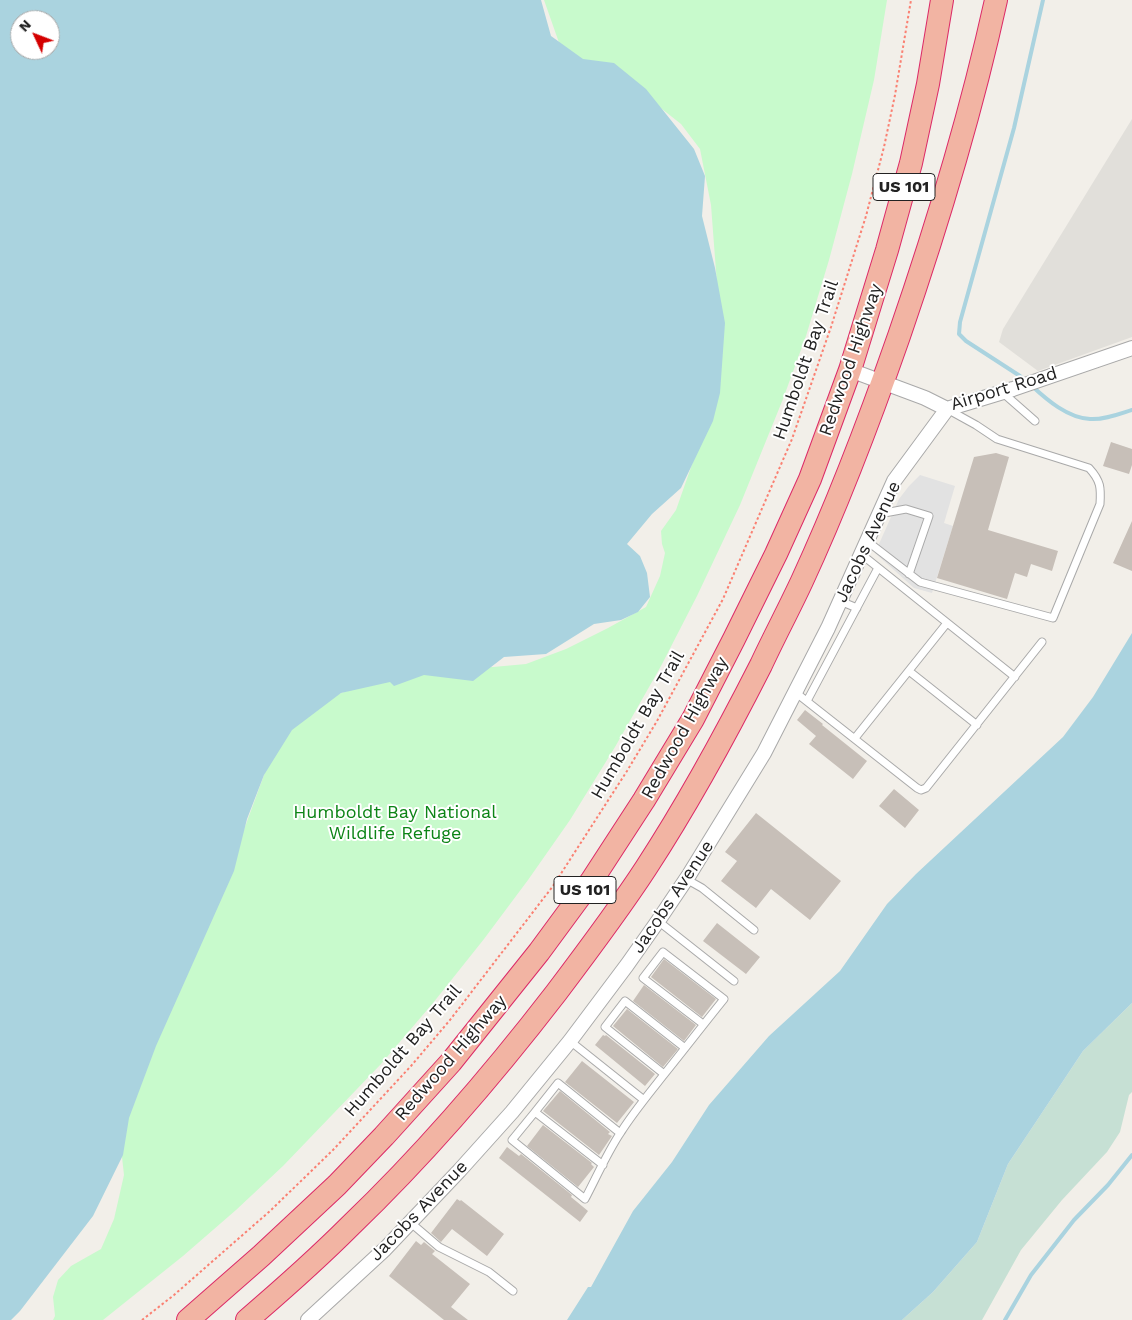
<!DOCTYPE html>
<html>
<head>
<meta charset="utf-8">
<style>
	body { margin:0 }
	#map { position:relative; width:1132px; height:1320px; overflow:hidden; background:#f2efe9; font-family:"Work Sans",sans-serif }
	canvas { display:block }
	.north { position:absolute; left:10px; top:10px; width:50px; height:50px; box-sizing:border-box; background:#fff; border:1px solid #a7a7a7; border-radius:50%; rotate:313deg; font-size:14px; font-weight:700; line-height:20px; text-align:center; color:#222 }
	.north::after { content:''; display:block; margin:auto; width:18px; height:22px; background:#d40000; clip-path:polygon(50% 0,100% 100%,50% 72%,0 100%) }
</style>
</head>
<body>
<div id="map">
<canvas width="1132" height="1320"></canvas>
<div class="north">N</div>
</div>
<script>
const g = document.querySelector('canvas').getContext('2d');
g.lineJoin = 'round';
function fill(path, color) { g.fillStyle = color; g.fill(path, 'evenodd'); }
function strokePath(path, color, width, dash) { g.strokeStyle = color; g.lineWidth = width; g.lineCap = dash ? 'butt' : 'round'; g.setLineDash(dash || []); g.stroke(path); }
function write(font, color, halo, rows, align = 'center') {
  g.font = font + ' "Work Sans",sans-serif'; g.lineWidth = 4; g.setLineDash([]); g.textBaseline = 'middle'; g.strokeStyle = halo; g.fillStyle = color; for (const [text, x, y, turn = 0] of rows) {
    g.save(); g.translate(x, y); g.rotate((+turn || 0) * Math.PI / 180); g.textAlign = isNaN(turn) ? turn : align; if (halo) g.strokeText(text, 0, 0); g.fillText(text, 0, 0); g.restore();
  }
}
fill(new Path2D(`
	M 1132,119 L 1132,337 L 1038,371 L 999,342 L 1003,329 Z`), '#e1dfda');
fill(new Path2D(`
	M 1132,1003 L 1132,1092 L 1129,1095 L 1120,1132 L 1107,1152 L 1062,1200 L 1021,1250 L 982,1320 L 902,1320 L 933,1292 L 977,1242 L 1008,1164 L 1083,1051 Z`), '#c6e0d4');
fill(new Path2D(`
	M 544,0 L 887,0 L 874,80 L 852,174 L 829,260 L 806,336 L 783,399 L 740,505 L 697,596 L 661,666 L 615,747 L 570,820 L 528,880 L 484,939 L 433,1003 L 381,1064 L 283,1166 L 236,1210 L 183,1256 L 103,1320 L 53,1320 L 55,1316 L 53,1297 L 58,1280 L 71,1266 L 101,1249 L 114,1219 L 124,1175 L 120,1139 L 132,1092 L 224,884 L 282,726 L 330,697 L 412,668 L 493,667 L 526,664 L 566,649 L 608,628 L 646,607 L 660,576 L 665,553 L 662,544 L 661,531 L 676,510 L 696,453 L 721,337 L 711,205 L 700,149 L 681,124 L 648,98 L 563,54 Z`), '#c8facc');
fill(new Path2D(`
	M 920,475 L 955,486 L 944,523 L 953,526 L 932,593 L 914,588 L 875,553 L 899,499 L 909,486 Z`), '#e2e2e2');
fill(new Path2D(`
	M 0,0 L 541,0 L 551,36 L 583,59 L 614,63 L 646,89 L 694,149 L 705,176 L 702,216 L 715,268 L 725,323 L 720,393 L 713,421 L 681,488 L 652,514 L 627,544 L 640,556 L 647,573 L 650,597 L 638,612 L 621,620 L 594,624 L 546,654 L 504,657 L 473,681 L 424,675 L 394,686 L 390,682 L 341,693 L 292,730 L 264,775 L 247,819 L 234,871 L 156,1046 L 129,1118 L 123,1155 L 93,1216 L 20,1311 L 11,1320 L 0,1320 ZM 20,20 L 50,20 L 50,50 L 20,50 Z
	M 1132,633 L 1132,1003 L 1083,1051 L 1008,1164 L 977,1242 L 933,1292 L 902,1320 L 567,1320 L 588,1287 L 591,1287 L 633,1211 L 672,1162 L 709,1105 L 769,1036 L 840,971 L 887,904 L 916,874 L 1063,737 L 1093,697 Z`), '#aad3df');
strokePath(new Path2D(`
	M 1027,382 L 1020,376 L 966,341 L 959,334 L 960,322 L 1014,128 L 1043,0
	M 1032,386 C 1047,400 1068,418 1090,419 C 1104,420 1119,414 1132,410
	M 1005,1320 L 1031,1275 L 1074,1220 L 1108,1185 L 1132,1155`), '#aad3df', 4);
fill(new Path2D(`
	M 1111,442 L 1132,449 L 1132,465 L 1129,474 L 1103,466 Z
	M 996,453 L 1009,457 L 988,530 L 1058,551 L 1052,571 L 1031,564 L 1027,577 L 1015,573 L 1007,599 L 937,578 L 974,457 Z
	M 1132,521 L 1132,571 L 1113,563 Z
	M 805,710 L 823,724 L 822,725 L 867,761 L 853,779 L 809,744 L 816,736 L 797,720 Z
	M 894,789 L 919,810 L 905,828 L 879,806 Z
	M 756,813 L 841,881 L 810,920 L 771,889 L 756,908 L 721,881 L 737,861 L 725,852 Z
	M 717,923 L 760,957 L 746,974 L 703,941 Z
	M 664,959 L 716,999 L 702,1017 L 651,977 Z
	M 644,985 L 696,1025 L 684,1041 L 633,1001 Z
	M 627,1009 L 678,1049 L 663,1067 L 613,1026 Z
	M 603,1035 L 605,1036 L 606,1035 L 655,1074 L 645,1086 L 595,1045 Z
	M 582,1061 L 634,1102 L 617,1123 L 565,1082 Z
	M 560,1091 L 610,1132 L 608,1134 L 612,1136 L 599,1155 L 543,1111 Z
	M 543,1125 L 592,1163 L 591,1164 L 594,1167 L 578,1187 L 527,1146 Z
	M 507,1147 L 519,1156 L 521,1154 L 572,1195 L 571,1197 L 588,1211 L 580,1222 L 499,1158 Z
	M 457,1199 L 460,1201 L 461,1200 L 504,1234 L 487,1256 L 452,1229 L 441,1242 L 431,1233 Z
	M 416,1241 L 421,1245 L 424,1242 L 435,1251 L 432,1254 L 470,1284 L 451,1307 L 468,1320 L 444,1320 L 389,1276 Z`), '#c7bfb8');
const service = new Path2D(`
	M 1002,392 L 1035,421
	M 879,514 L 906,509 L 929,516 L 909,574
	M 867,541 L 920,582 L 1053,618 L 1100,504 C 1101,488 1101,481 1089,468 L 997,439 L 976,425 L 947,409
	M 861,554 L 1015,677
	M 840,601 L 857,608
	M 909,671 L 977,725
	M 795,692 L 917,788 L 921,790 L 926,788 L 1042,642
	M 807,701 L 878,568
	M 855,738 L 947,623
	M 686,879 L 702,888 L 754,930
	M 658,921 L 734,981
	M 570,1041 L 644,1100
	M 664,1074 L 605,1027 L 625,1001 L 685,1048
	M 535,1112 L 558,1083 L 620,1133
	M 603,1165 L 535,1112 L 512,1140 L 585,1199 C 596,1178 608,1151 621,1132 C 633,1113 648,1095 662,1077 C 683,1051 703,1025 724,999 L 663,952 L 643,978 L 703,1024
	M 411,1223 L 439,1247 L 489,1272 L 513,1291`);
const minor = new Path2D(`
	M 850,370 L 925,398 L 947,409 L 1013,389 L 1132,348
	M 308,1320 L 385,1249 L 459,1171 L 512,1112 L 570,1041 L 627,965 L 658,921 L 689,875 L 764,753 L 828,628 L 894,481 L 947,409`);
const trunk = new Path2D(`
	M 188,1320 L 261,1256 L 337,1185 L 384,1136 L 451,1062 L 539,952 L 592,880 L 644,800 L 693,719 L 734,639 L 776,554 L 810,479 L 850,370 L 887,250 L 911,163 L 928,84 L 942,0
	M 247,1320 C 282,1290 317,1259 350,1226 C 425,1154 492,1076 556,993 C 587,952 618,911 646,868 C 689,802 726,734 761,665 C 774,637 789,609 802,581 C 839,501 870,419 899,336 C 937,226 971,114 996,0`);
strokePath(service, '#a9a9a9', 9);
strokePath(minor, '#a9a9a9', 16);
strokePath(trunk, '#dc2a67', 24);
strokePath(new Path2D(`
	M 142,1320 L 174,1295 L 270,1211 L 333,1150 L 411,1066 L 450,1020 L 553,886 L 627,771 L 657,721 L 723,599 L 792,439 L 831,327 L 866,216 L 884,147 L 895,95 L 911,0`), '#fa8072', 2, [2.5, 2.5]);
strokePath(service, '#fff', 7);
strokePath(minor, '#fff', 14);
strokePath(trunk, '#f2b4a3', 22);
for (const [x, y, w] of [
	[904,187,62],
	[585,890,62]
]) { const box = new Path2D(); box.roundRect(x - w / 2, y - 13.5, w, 27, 4); g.fillStyle = '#fff'; g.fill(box); strokePath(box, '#222', 1); }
write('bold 16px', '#222', null, [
	["US 101",904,187],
	["US 101",585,890]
]);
write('18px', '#222', '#fff', [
	["Humboldt Bay Trail",806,360,-71],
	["Redwood Highway",851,360,-71],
	["Airport Road",1004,389,-17],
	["Jacobs Avenue",868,542,-65],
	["Humboldt Bay Trail",638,725,-60],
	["Redwood Highway",685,728,-61],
	["Jacobs Avenue",673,897,-56],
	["Humboldt Bay Trail",403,1051,-49],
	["Redwood Highway",451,1058,-49],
	["Jacobs Avenue",419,1211,-46]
]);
write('18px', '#0c8416', '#fff', [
	["Humboldt Bay National",395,813],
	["Wildlife Refuge",395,834]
]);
</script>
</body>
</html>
